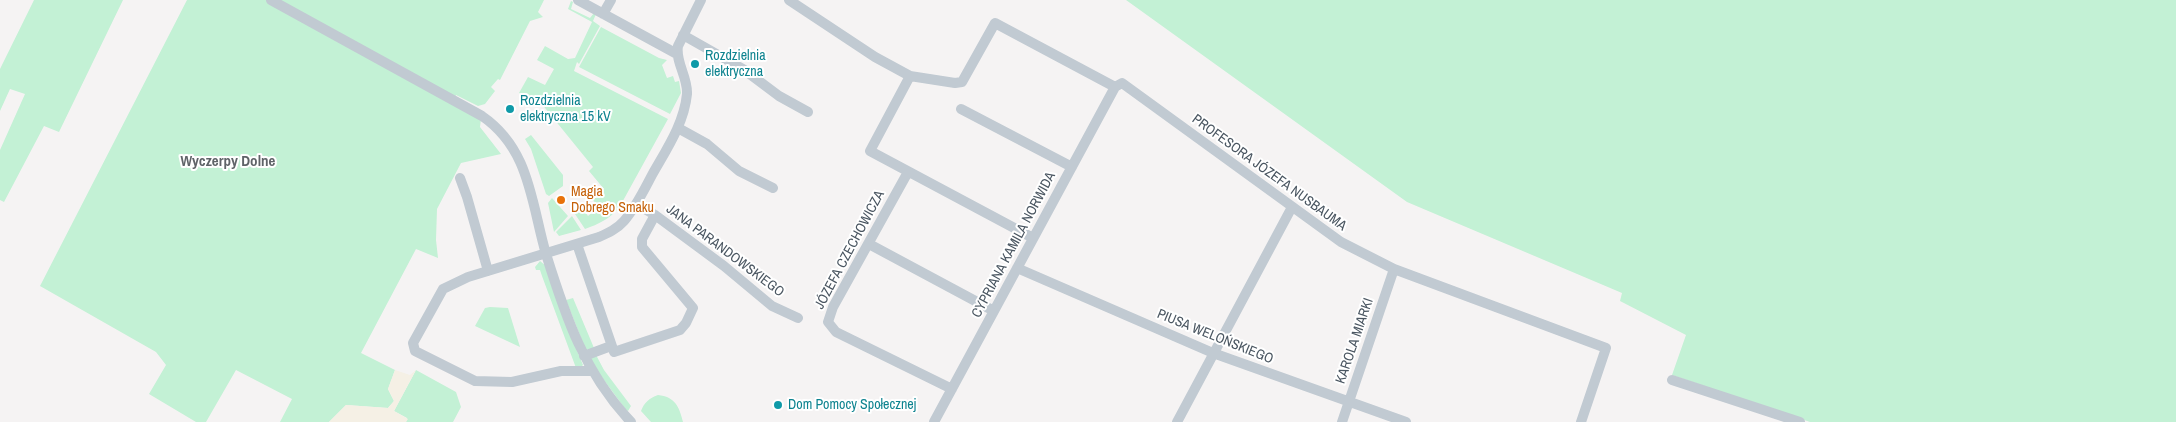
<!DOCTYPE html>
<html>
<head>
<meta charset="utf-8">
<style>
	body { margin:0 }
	canvas { display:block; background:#f5f3f3 }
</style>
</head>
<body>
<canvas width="2176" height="422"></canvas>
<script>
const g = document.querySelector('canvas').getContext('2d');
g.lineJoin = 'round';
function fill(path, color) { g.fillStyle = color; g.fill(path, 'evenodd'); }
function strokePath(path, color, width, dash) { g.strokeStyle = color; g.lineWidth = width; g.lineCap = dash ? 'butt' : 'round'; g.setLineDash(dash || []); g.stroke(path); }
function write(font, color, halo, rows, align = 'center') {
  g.font = font + ' "Archivo Narrow",sans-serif'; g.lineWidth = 4; g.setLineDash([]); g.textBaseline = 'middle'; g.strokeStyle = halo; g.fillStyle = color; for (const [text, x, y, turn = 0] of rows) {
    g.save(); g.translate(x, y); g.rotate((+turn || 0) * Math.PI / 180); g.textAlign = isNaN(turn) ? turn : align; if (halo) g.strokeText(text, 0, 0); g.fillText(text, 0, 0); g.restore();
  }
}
fill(new Path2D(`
	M 34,0 L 123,0 L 59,132 L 44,126 L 4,202 L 0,200 L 0,150 L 25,94 L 10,89 L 0,111 L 0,69 Z
	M 187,0 L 544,0 L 538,12 L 543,17 L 530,21 L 500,80 L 498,79 L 491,87 L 495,91 L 485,104 L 478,106 L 456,95 L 452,103 L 481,119 L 480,127 L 501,154 L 461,163 L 437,209 L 436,240 L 438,258 L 416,249 L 361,353 L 395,370 L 388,389 L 394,401 L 388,408 L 346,405 L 329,422 L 280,422 L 292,399 L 236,370 L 206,422 L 196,422 L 149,394 L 166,365 L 156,352 L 40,286 Z
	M 1126,0 L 2176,0 L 2176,422 L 1810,422 L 1672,375 L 1686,335 L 1620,301 L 1622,293 L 1407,202 Z
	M 571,1 L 573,2 L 571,9 L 590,18 L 594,13 L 596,14 L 593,21 L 600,26 L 579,64 L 577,62 L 574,71 L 668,119 L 619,208 C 609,219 599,224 585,229 L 575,214 L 582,207 L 588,216 L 599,207 L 592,199 L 604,189 L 589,171 L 593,167 L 541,103 L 538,105 L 519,93 L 528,77 L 545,85 L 554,69 L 537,60 L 545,46 L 568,59 L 575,58 L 592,22 L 568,9 Z
	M 601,27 L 659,58 L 667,60 L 662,65 L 667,78 L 673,76 L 675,82 L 679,81 L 681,93 L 670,114 L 579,67 Z
	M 531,135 L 563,175 L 563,186 L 549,196 L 546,194 L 531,149 L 525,139 Z
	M 552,198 L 568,216 L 554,232 L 548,203 Z
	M 572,216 L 581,230 L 559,236 L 556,232 Z
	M 540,261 L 546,266 L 571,336 L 583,365 L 580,368 L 576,368 L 542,276 L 540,270 L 536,270 L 535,267 Z
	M 573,298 L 594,348 L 588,350 L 585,348 L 566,300 Z
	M 490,307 L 508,308 L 520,347 L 475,326 L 485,308 Z
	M 596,355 L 604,370 L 631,406 L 628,411 L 626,410 L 590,361 L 592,356 Z
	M 416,370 L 456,392 L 461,407 L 453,422 L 406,422 L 407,418 L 394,411 Z
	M 658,395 C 675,397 679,406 683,422 L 651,422 L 641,411 C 644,403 649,398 658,395 Z`), '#c3f1d5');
fill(new Path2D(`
	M 395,370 L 410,375 L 416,370 L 394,411 L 408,419 L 406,422 L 329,422 L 346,405 L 388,408 L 394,401 L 388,389 Z`), '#f5f0e5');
strokePath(new Path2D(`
	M 271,0 L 482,116 C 530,149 531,202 546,254 C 566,318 584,372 631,422
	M 578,0 L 677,54
	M 789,0 L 875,57 L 910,76 L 955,83 L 962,82 L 995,23 L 1115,87
	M 603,14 L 611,0
	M 683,35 L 743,69 L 779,96 L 808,112
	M 910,76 L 870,151 L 1033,238
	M 961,109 L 1072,167
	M 678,128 L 707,144 L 739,171 L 773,188
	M 908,172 L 833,307 L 828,322 L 836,332 L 952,389
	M 460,178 L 467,197 L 488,271
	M 636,204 L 655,215 L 724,266 L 772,306 L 798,318
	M 577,244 L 614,352 L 680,330 L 686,323 L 693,308 L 642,247 L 642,239 L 655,215
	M 869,244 L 994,311
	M 1017,268 L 1213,353 L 1406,422
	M 584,356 L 611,346
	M 591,371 L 561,371 L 512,382 L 475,381 L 415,351 L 413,343 L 443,289 L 468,277 L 599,237 C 608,233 617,229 624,221 C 636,207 644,190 652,175 C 666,150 684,124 687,94 C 688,77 675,62 678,46 L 701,0
	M 1672,380 L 1800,422
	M 934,422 L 1115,87 L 1122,83 L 1341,242 L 1394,269 L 1606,348 L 1581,422
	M 1177,422 L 1292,207
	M 1342,422 L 1394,269`), '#c1cad2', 10);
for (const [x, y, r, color] of [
	[695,64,5,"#0f9aa8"],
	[510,109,5,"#0f9aa8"],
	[561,200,5,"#e8710a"],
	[778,405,5,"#0f9aa8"]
]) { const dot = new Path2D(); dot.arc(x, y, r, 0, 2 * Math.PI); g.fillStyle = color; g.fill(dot); strokePath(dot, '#fff', 2); }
write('14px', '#0d838f', '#fff', [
	["Rozdzielnia",705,56],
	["elektryczna",705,72],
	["Rozdzielnia",520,101],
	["elektryczna 15 kV",520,117],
	["Dom Pomocy Społecznej",788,405]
], 'left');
write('14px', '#4a5661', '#fff', [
	["PROFESORA JÓZEFA NUSBAUMA",1269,173,36],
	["CYPRIANA KAMILA NORWIDA",1014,245,-62],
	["JÓZEFA CZECHOWICZA",850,250,-62],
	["JANA PARANDOWSKIEGO",725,251,37],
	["PIUSA WELOŃSKIEGO",1215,337,22],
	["KAROLA MIARKI",1355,341,-71]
]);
write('14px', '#c56008', '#fff', [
	["Magia",571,192],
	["Dobrego Smaku",571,208]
], 'left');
write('bold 15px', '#5f6368', '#fff', [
	["Wyczerpy Dolne",228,162]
]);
</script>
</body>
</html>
